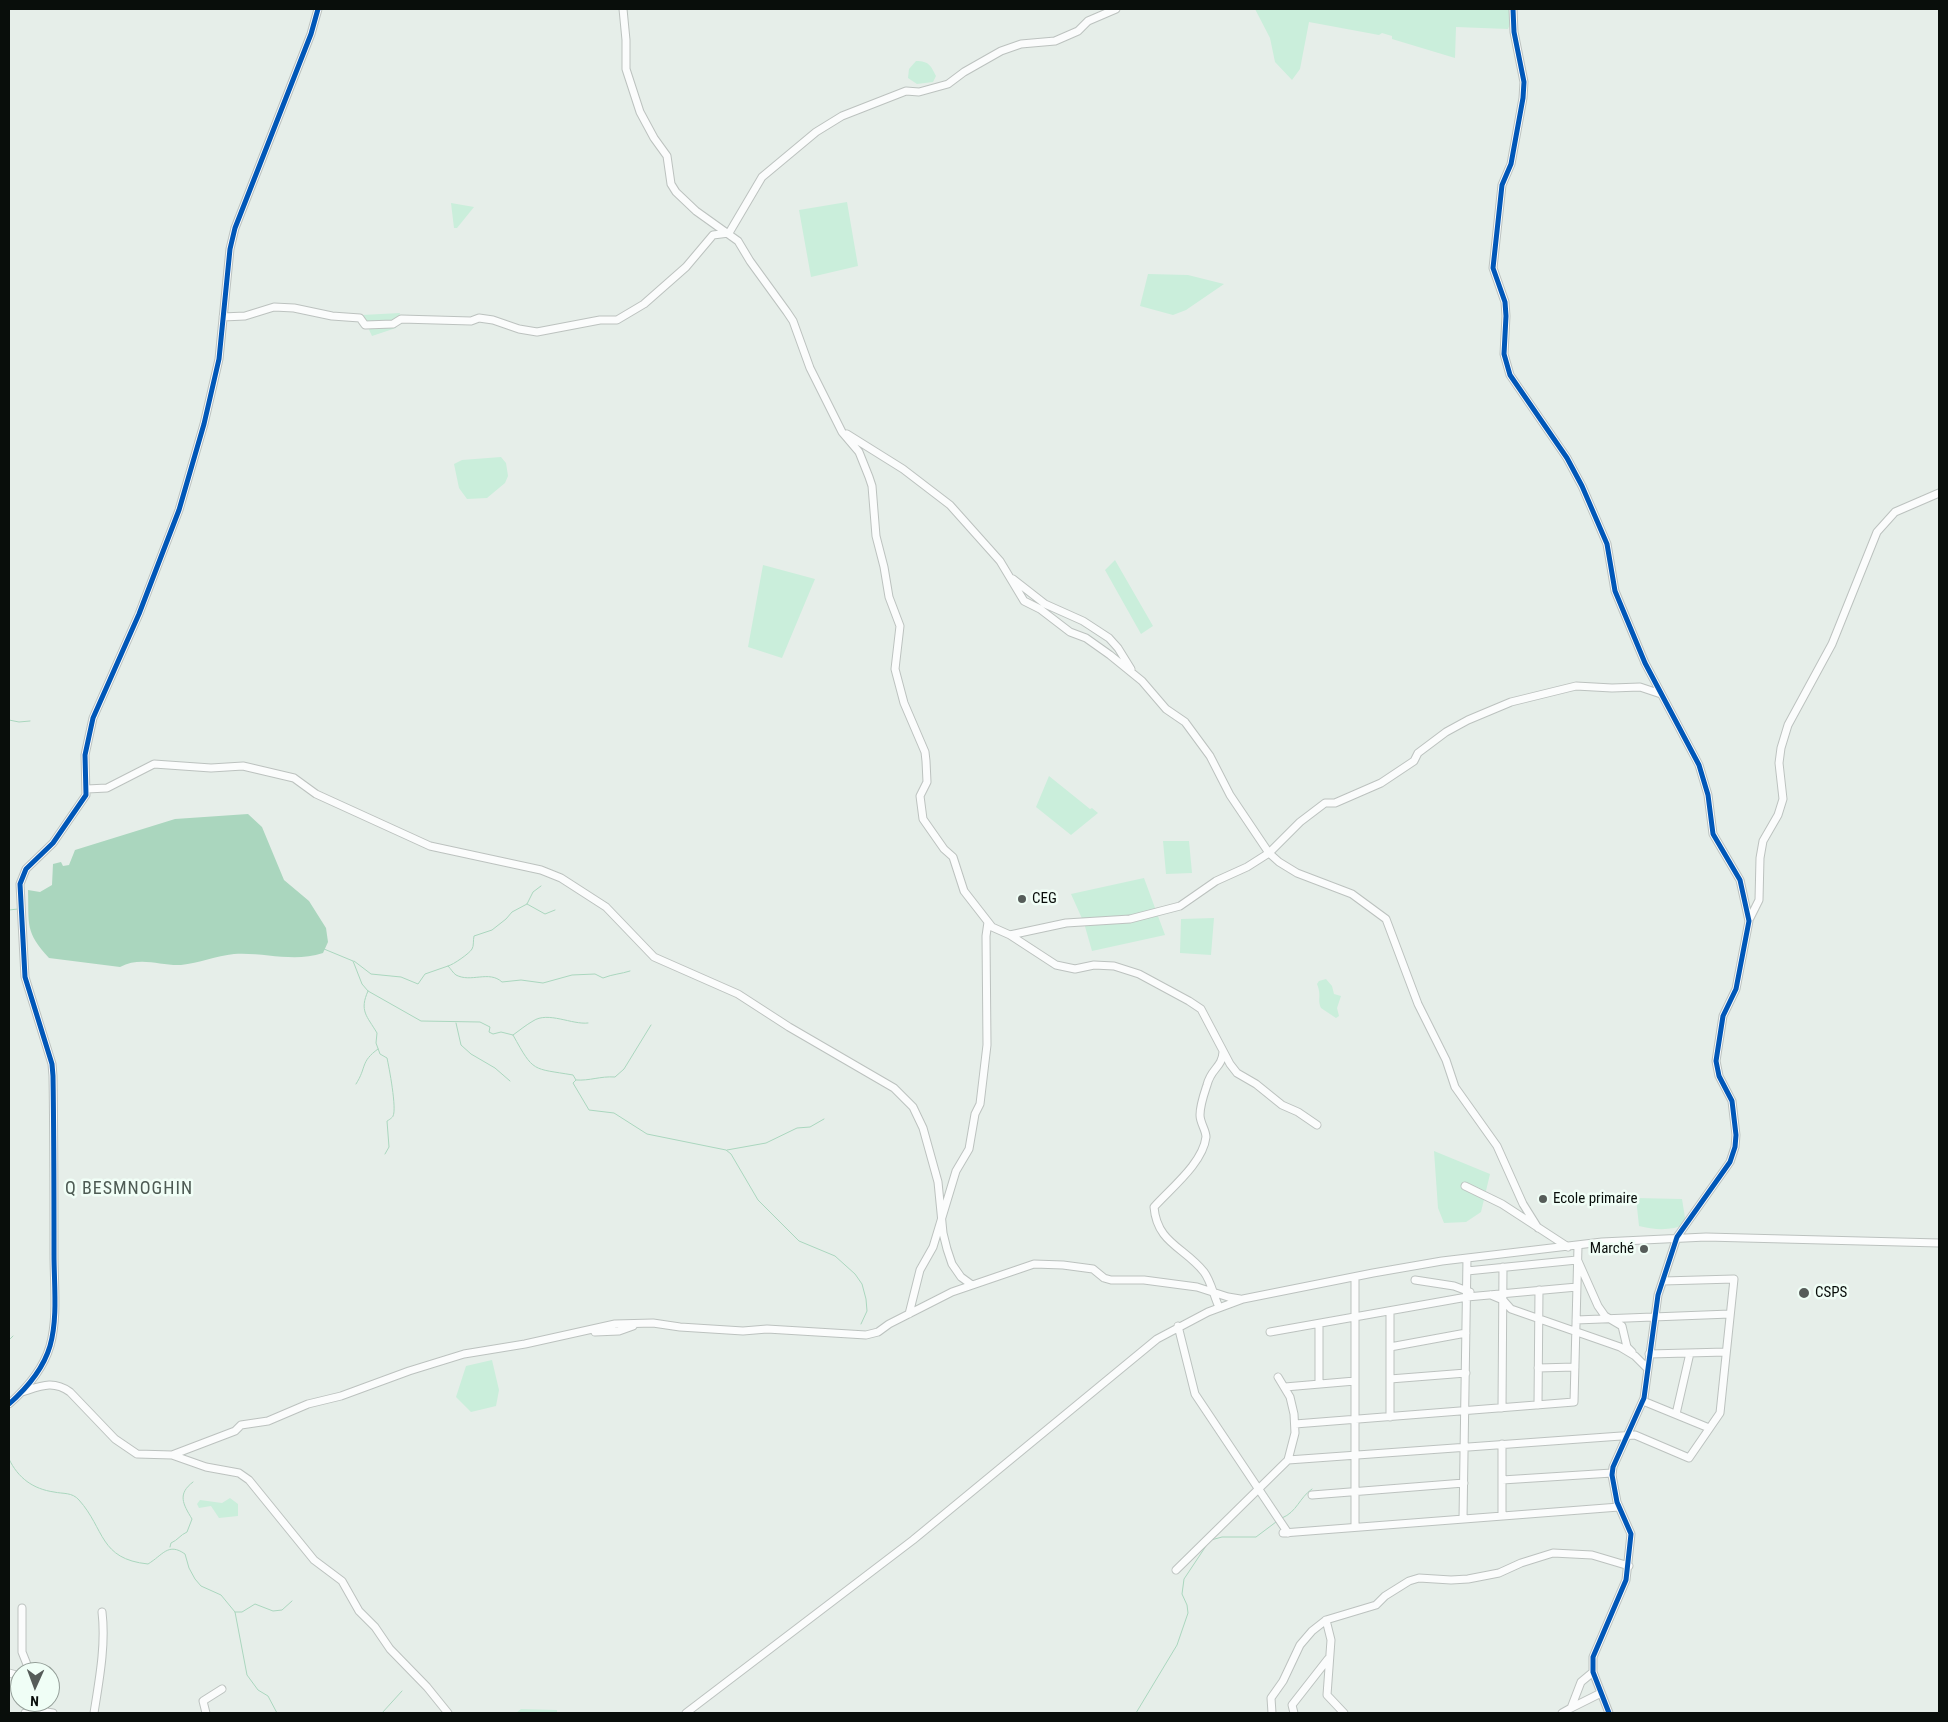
<!DOCTYPE html>
<html>
<head>
<meta charset="utf-8">
<style>
	body { margin:0 }
	#map { position:relative; width:1948px; height:1722px; overflow:hidden; background:#e6eee9; font-family:"Roboto Condensed",sans-serif }
	canvas { display:block }
	.frame { position:absolute; inset:0; border:10px solid #090e0b; pointer-events:none }
	.north { position:absolute; left:10px; top:1662px; width:50px; height:50px; box-sizing:border-box; background:#f0fef6; border:1px solid #949e98; border-radius:50%; rotate:182deg; font-size:14px; font-weight:700; line-height:20px; text-align:center; color:#090e0b }
	.north::after { content:''; display:block; margin:auto; width:18px; height:22px; background:#565c59; clip-path:polygon(50% 0,100% 100%,50% 72%,0 100%) }
</style>
</head>
<body>
<div id="map">
<canvas width="1948" height="1722"></canvas>
<div class="frame"></div>
<div class="north">N</div>
</div>
<script>
const g = document.querySelector('canvas').getContext('2d');
g.lineJoin = 'round';
function fill(path, color) { g.fillStyle = color; g.fill(path, 'evenodd'); }
function strokePath(path, color, width, dash) { g.strokeStyle = color; g.lineWidth = width; g.lineCap = dash ? 'butt' : 'round'; g.setLineDash(dash || []); g.stroke(path); }
function write(font, color, halo, rows, align = 'center') {
  g.font = font + ' "Roboto Condensed",sans-serif'; g.lineWidth = 5; g.setLineDash([]); g.textBaseline = 'middle'; g.strokeStyle = halo; g.fillStyle = color; for (const [text, x, y, turn = 0] of rows) {
    g.save(); g.translate(x, y); g.rotate((+turn || 0) * Math.PI / 180); g.textAlign = isNaN(turn) ? turn : align; if (halo) g.strokeText(text, 0, 0); g.fillText(text, 0, 0); g.restore();
  }
}
fill(new Path2D(`
	M 1255,9 L 1510,9 L 1511,22 L 1508,29 L 1456,27 L 1455,58 L 1392,39 L 1392,36 L 1382,33 L 1379,35 L 1309,22 L 1300,69 L 1292,80 L 1275,62 L 1270,38 Z
	M 916,61 C 929,61 931,66 936,76 L 933,82 L 917,84 L 908,78 L 909,69 Z
	M 847,202 L 858,266 L 811,277 L 799,210 Z
	M 451,203 L 474,207 L 457,228 L 454,228 Z
	M 1148,274 L 1188,275 L 1224,284 L 1186,310 L 1173,315 L 1140,306 Z
	M 400,313 L 396,328 L 372,336 L 362,315 Z
	M 501,457 L 506,463 L 508,476 L 505,483 L 487,498 L 467,499 L 459,488 L 454,464 L 462,460 Z
	M 1115,560 L 1153,626 L 1141,634 L 1105,570 Z
	M 763,565 L 815,579 L 782,658 L 748,647 Z
	M 1049,776 L 1090,809 L 1092,808 L 1098,813 L 1071,835 L 1036,807 Z
	M 1163,841 L 1189,841 L 1192,873 L 1166,874 Z
	M 1144,878 L 1165,935 L 1092,951 L 1084,923 L 1071,894 Z
	M 1214,918 L 1211,955 L 1180,953 L 1181,919 Z
	M 1326,979 L 1332,986 L 1334,994 L 1341,996 L 1337,1008 L 1339,1016 L 1336,1018 L 1321,1008 C 1317,998 1322,997 1317,984 L 1319,981 Z
	M 1434,1151 L 1490,1174 L 1481,1212 L 1466,1222 L 1444,1223 L 1438,1208 Z
	M 1636,1198 L 1682,1199 L 1686,1224 C 1671,1231 1655,1230 1639,1226 Z
	M 492,1360 L 499,1390 L 496,1406 L 471,1412 L 456,1397 L 466,1366 Z
	M 230,1498 L 238,1504 L 238,1516 L 219,1518 L 211,1506 L 199,1508 L 197,1504 L 200,1500 L 222,1503 Z
	M 521,1709 L 557,1710 L 557,1713 L 516,1713 Z`), '#caeedb');
fill(new Path2D(`
	M 248,814 L 262,827 L 284,880 L 309,901 L 326,928 L 328,942 L 323,953 C 293,963 265,952 234,954 C 216,956 199,963 181,965 C 160,966 141,956 120,967 L 49,958 C 25,932 29,925 28,890 L 40,892 L 52,885 L 53,864 L 61,862 L 63,866 L 69,865 L 75,850 L 175,819 Z`), '#aad6be');
strokePath(new Path2D(`
	M 9,720 L 19,722 L 30,721
	M 527,904 L 545,914 L 555,910
	M 9,910 L 18,909
	M 324,949 L 353,961 L 362,984 L 368,991 L 421,1021 L 480,1022 L 490,1027 L 489,1032 L 493,1034 L 501,1032 L 513,1035 C 534,1073 532,1068 573,1075 L 576,1080 L 573,1083 L 589,1110 L 614,1113 L 647,1134 L 726,1150 L 731,1154 L 758,1200 L 799,1241 L 835,1256 L 855,1274 L 862,1284 L 866,1299 L 867,1311 L 861,1324
	M 354,961 L 371,974 L 401,977 L 418,984 L 425,974 L 448,966 C 451,969 453,973 456,975 C 471,983 489,970 502,982 L 521,980 L 543,983 L 572,975 L 595,974 L 603,978 C 613,974 621,974 630,971
	M 448,966 C 453,965 470,953 472,949 C 474,946 473,940 474,936 L 492,930 L 506,919 L 512,912 L 527,904 L 533,892 L 541,886
	M 368,991 C 359,1011 367,1016 377,1033 L 376,1043 L 380,1054 L 387,1058 C 389,1067 397,1109 393,1116 C 393,1117 389,1120 387,1121 L 389,1147 L 385,1154
	M 456,1023 L 461,1045 L 471,1054 L 495,1068 L 510,1081
	M 513,1035 C 520,1030 526,1025 533,1021 C 548,1011 572,1025 588,1023
	M 576,1080 C 590,1081 600,1076 615,1077 L 624,1069 L 651,1025
	M 356,1084 C 367,1067 360,1062 378,1049
	M 727,1150 L 766,1143 L 797,1128 L 810,1127 L 824,1119
	M 9,1308 L 9,1307
	M 9,1340 L 13,1336
	M 9,1459 C 18,1478 33,1489 54,1492 C 63,1494 72,1492 79,1500 C 105,1529 99,1559 148,1564 C 163,1555 168,1542 185,1554 L 189,1568 L 195,1579 L 201,1586 L 221,1595 L 235,1612 L 247,1675 L 258,1690 L 268,1696 L 277,1713
	M 1282,1518 C 1297,1512 1299,1498 1312,1489
	M 1211,1540 L 1222,1537 L 1256,1537 L 1276,1522
	M 170,1547 L 171,1543 C 178,1540 180,1535 187,1532 L 192,1519 C 183,1504 177,1494 193,1482
	M 235,1612 L 242,1612 L 255,1604 L 273,1611 L 282,1610 L 292,1601
	M 382,1713 L 402,1691
	M 1136,1713 L 1177,1645 L 1188,1613 L 1187,1605 L 1182,1594 L 1184,1579 L 1208,1543`), '#aad6be', 1);
const minor = new Path2D(`
	M 623,9 L 626,40 L 626,69 L 640,112 L 654,138 L 667,156 L 671,184 L 676,192 L 696,211 L 738,241 L 750,261 L 787,312 L 793,321 L 810,368 L 842,432 L 859,452 L 869,477 L 872,486 L 876,536 L 884,567 L 889,597 L 900,626 L 895,669 L 904,703 L 925,752 L 926,761 L 927,782 L 920,796 L 923,819 L 944,849 L 953,857 L 964,891 L 992,927 L 1010,935 L 1056,965 L 1075,969 L 1094,965 L 1114,966 L 1139,974 L 1189,1001 L 1201,1009 L 1230,1064 L 1237,1073 L 1256,1084 L 1282,1105 L 1298,1112 L 1317,1125
	M 1513,9 L 1514,32 L 1524,82 L 1523,98 L 1511,164 L 1502,185 L 1493,268 L 1505,302 L 1506,316 L 1504,354 L 1510,375 L 1567,458 L 1582,486 L 1607,544 L 1615,591 L 1645,663 L 1699,765 L 1708,795 L 1713,834 L 1740,880 L 1749,921 L 1736,989 L 1723,1016 L 1716,1061 L 1719,1076 L 1732,1101 L 1736,1135 L 1735,1147 L 1730,1162 L 1677,1237 L 1658,1295 L 1644,1398 L 1613,1467 L 1612,1475 L 1617,1502 L 1631,1534 L 1626,1580 L 1593,1657 L 1593,1672 L 1609,1713
	M 223,317 L 245,316 L 274,307 L 294,308 L 332,316 L 360,318 L 365,325 L 393,324 L 401,319 L 471,321 L 479,318 L 493,320 L 519,329 L 537,332 L 600,320 L 617,320 L 644,304 L 686,267 L 713,235 L 729,233 L 762,177 L 816,132 L 842,116 L 906,91 L 919,92 L 948,84 L 964,72 L 1001,51 L 1021,44 L 1055,41 L 1078,31 L 1088,21 L 1116,9
	M 847,434 L 903,469 L 950,505 L 1000,561 L 1024,601 L 1040,609 L 1070,632 L 1086,638 L 1110,655 L 1142,681 L 1166,709 L 1185,722 L 1210,756 L 1230,795 L 1269,853 L 1279,862 L 1297,873 L 1352,894 L 1386,919 L 1418,1004 L 1446,1060 L 1455,1087 L 1497,1146 L 1523,1204 L 1538,1228
	M 1013,579 L 1045,604 L 1083,621 L 1109,638 L 1118,648 L 1131,669
	M 87,789 L 107,788 L 154,764 L 211,768 L 243,766 L 294,778 L 316,794 L 430,846 L 541,870 L 561,878 L 606,907 L 654,957 L 738,994 L 789,1027 L 894,1088 L 913,1107 L 923,1128 L 938,1182 L 943,1233 L 947,1249 L 952,1264 L 961,1277 L 972,1285
	M 1750,918 L 1759,900 L 1760,858 L 1763,841 L 1778,815 L 1783,799 L 1779,763 L 1781,748 L 1788,725 L 1832,644 L 1877,532 L 1895,512 L 1939,493
	M 1010,935 L 1066,923 L 1130,919 L 1180,906 L 1216,881 L 1247,867 L 1269,853 L 1300,822 L 1325,803 L 1335,803 L 1381,783 L 1414,761 L 1418,753 L 1446,732 L 1468,720 L 1511,702 L 1576,686 L 1612,688 L 1640,687 L 1661,694
	M 1465,1186 L 1502,1204 L 1568,1247
	M 1578,1261 L 1598,1306 L 1605,1316 L 1622,1326 L 1627,1347 L 1632,1352
	M 1467,1271 L 1577,1260
	M 1355,1277 L 1355,1527
	M 1415,1280 L 1454,1286 L 1470,1292
	M 1491,1295 L 1503,1300 L 1511,1309 L 1620,1347 L 1635,1356 L 1647,1368
	M 1219,1307 C 1214,1297 1211,1281 1204,1272 C 1184,1247 1157,1243 1154,1207 C 1171,1188 1203,1163 1206,1137 C 1206,1130 1200,1123 1200,1115 C 1200,1105 1204,1094 1207,1085 C 1211,1068 1222,1068 1223,1052
	M 1390,1311 L 1390,1417
	M 909,1314 L 920,1270 L 933,1247 L 956,1171 L 969,1149 L 975,1114 L 980,1104 L 987,1045 L 986,936 L 988,922
	M 1576,1320 L 1730,1314
	M 1319,1324 L 1319,1384
	M 1178,1326 L 1195,1394 L 1288,1533
	M 595,1332 L 619,1331 L 633,1326
	M 1270,1332 L 1467,1297 L 1577,1287
	M 1390,1347 L 1466,1333
	M 1649,1354 L 1726,1352
	M 1538,1368 L 1575,1367
	M 1390,1379 L 1466,1373
	M 1285,1387 L 1355,1381
	M 22,1392 C 41,1386 53,1380 70,1392 L 115,1439 L 137,1454 L 172,1455 L 235,1431 L 241,1425 L 268,1421 L 308,1404 L 341,1396 L 409,1371 L 464,1354 L 525,1344 L 615,1324 L 653,1323 L 680,1327 L 743,1331 L 767,1329 L 866,1335 L 878,1332 L 889,1324 L 952,1292 L 1034,1264 L 1063,1265 L 1093,1269 L 1104,1278 L 1111,1280 L 1144,1280 L 1197,1287 L 1228,1297 L 1240,1299
	M 1643,1401 L 1709,1428
	M 9,1404 C 27,1388 43,1370 50,1346 C 58,1318 54,1284 54,1255 C 54,1195 54,1136 53,1076 L 52,1064 L 25,977 L 20,884 L 26,869 L 53,843 L 86,795 L 85,755 L 93,718 L 139,614 L 179,510 L 204,424 L 219,359 L 230,249 L 235,228 L 311,34 L 318,9
	M 1538,1405 L 1539,1290
	M 1502,1408 L 1503,1267
	M 1676,1414 L 1690,1353
	M 1295,1424 L 1574,1402 L 1578,1246
	M 172,1455 L 206,1467 L 239,1473 L 249,1480 L 314,1560 L 342,1581 L 359,1611 L 375,1627 L 390,1649 L 427,1687 L 448,1713
	M 1288,1460 L 1635,1435 L 1689,1458 L 1720,1413 L 1734,1279 L 1663,1281
	M 1502,1480 L 1612,1473
	M 1312,1495 L 1464,1483
	M 1502,1516 L 1502,1444
	M 1463,1519 L 1467,1258
	M 1283,1533 L 1619,1507
	M 1176,1570 L 1288,1460 L 1295,1433 L 1294,1414 L 1290,1397 L 1278,1377
	M 22,1608 L 22,1652 L 30,1672
	M 1326,1620 L 1331,1640 L 1327,1695 L 1344,1713
	M 9,1673 L 20,1676
	M 42,1702 L 46,1713
	M 1571,1708 L 1601,1693
	M 25,1713 L 40,1711 L 53,1713
	M 94,1713 C 99,1681 106,1645 102,1612
	M 206,1713 L 203,1701 L 222,1689
	M 686,1713 L 913,1540 L 1157,1339 L 1208,1312 L 1243,1299 L 1373,1273 L 1442,1261 L 1602,1242 L 1706,1237 L 1939,1243
	M 1272,1713 L 1271,1698 L 1283,1681 L 1300,1645 L 1312,1631 L 1326,1620 L 1376,1605 L 1385,1596 L 1409,1581 L 1419,1578 L 1451,1580 L 1468,1579 L 1499,1573 L 1521,1563 L 1553,1553 L 1592,1555 L 1629,1566
	M 1294,1713 L 1292,1705 L 1328,1659
	M 1562,1713 L 1571,1708 L 1581,1682 L 1593,1672`);
strokePath(minor, '#bcc2bf', 9);
strokePath(minor, '#fbfcfc', 7);
strokePath(new Path2D(`
	M 1513,9 L 1514,32 L 1524,82 L 1523,98 L 1511,164 L 1502,185 L 1493,268 L 1505,302 L 1506,316 L 1504,354 L 1510,375 L 1567,458 L 1582,486 L 1607,544 L 1615,591 L 1645,663 L 1699,765 L 1708,795 L 1713,834 L 1740,880 L 1749,921 L 1736,989 L 1723,1016 L 1716,1061 L 1719,1076 L 1732,1101 L 1736,1135 L 1735,1147 L 1730,1162 L 1677,1237 L 1658,1295 L 1644,1398 L 1613,1467 L 1612,1475 L 1617,1502 L 1631,1534 L 1626,1580 L 1593,1657 L 1593,1672 L 1609,1713
	M 9,1404 C 27,1388 43,1370 50,1346 C 58,1318 54,1284 54,1255 C 54,1195 54,1136 53,1076 L 52,1064 L 25,977 L 20,884 L 26,869 L 53,843 L 86,795 L 85,755 L 93,718 L 139,614 L 179,510 L 204,424 L 219,359 L 230,249 L 235,228 L 311,34 L 318,9`), '#0057b8', 5);
for (const [x, y, r, color] of [
	[1022,899,5,"#565c59"],
	[1543,1199,5,"#565c59"],
	[1644,1249,5,"#565c59"],
	[1804,1293,6,"#565c59"]
]) { const dot = new Path2D(); dot.arc(x, y, r, 0, 2 * Math.PI); g.fillStyle = color; g.fill(dot); strokePath(dot, '#f0fef6', 2); }
write('15px', '#090e0b', '#f0fef6', [
	["CEG",1032,899],
	["Ecole primaire",1553,1199],
	["Marché",1634,1249,"right"],
	["CSPS",1815,1293]
], 'left');
g.letterSpacing = '1px';
write('18px', '#4e5b54', '#f0fef6', [
	["Q BESMNOGHIN",129,1189]
]);
g.letterSpacing = '0px';
</script>
</body>
</html>
